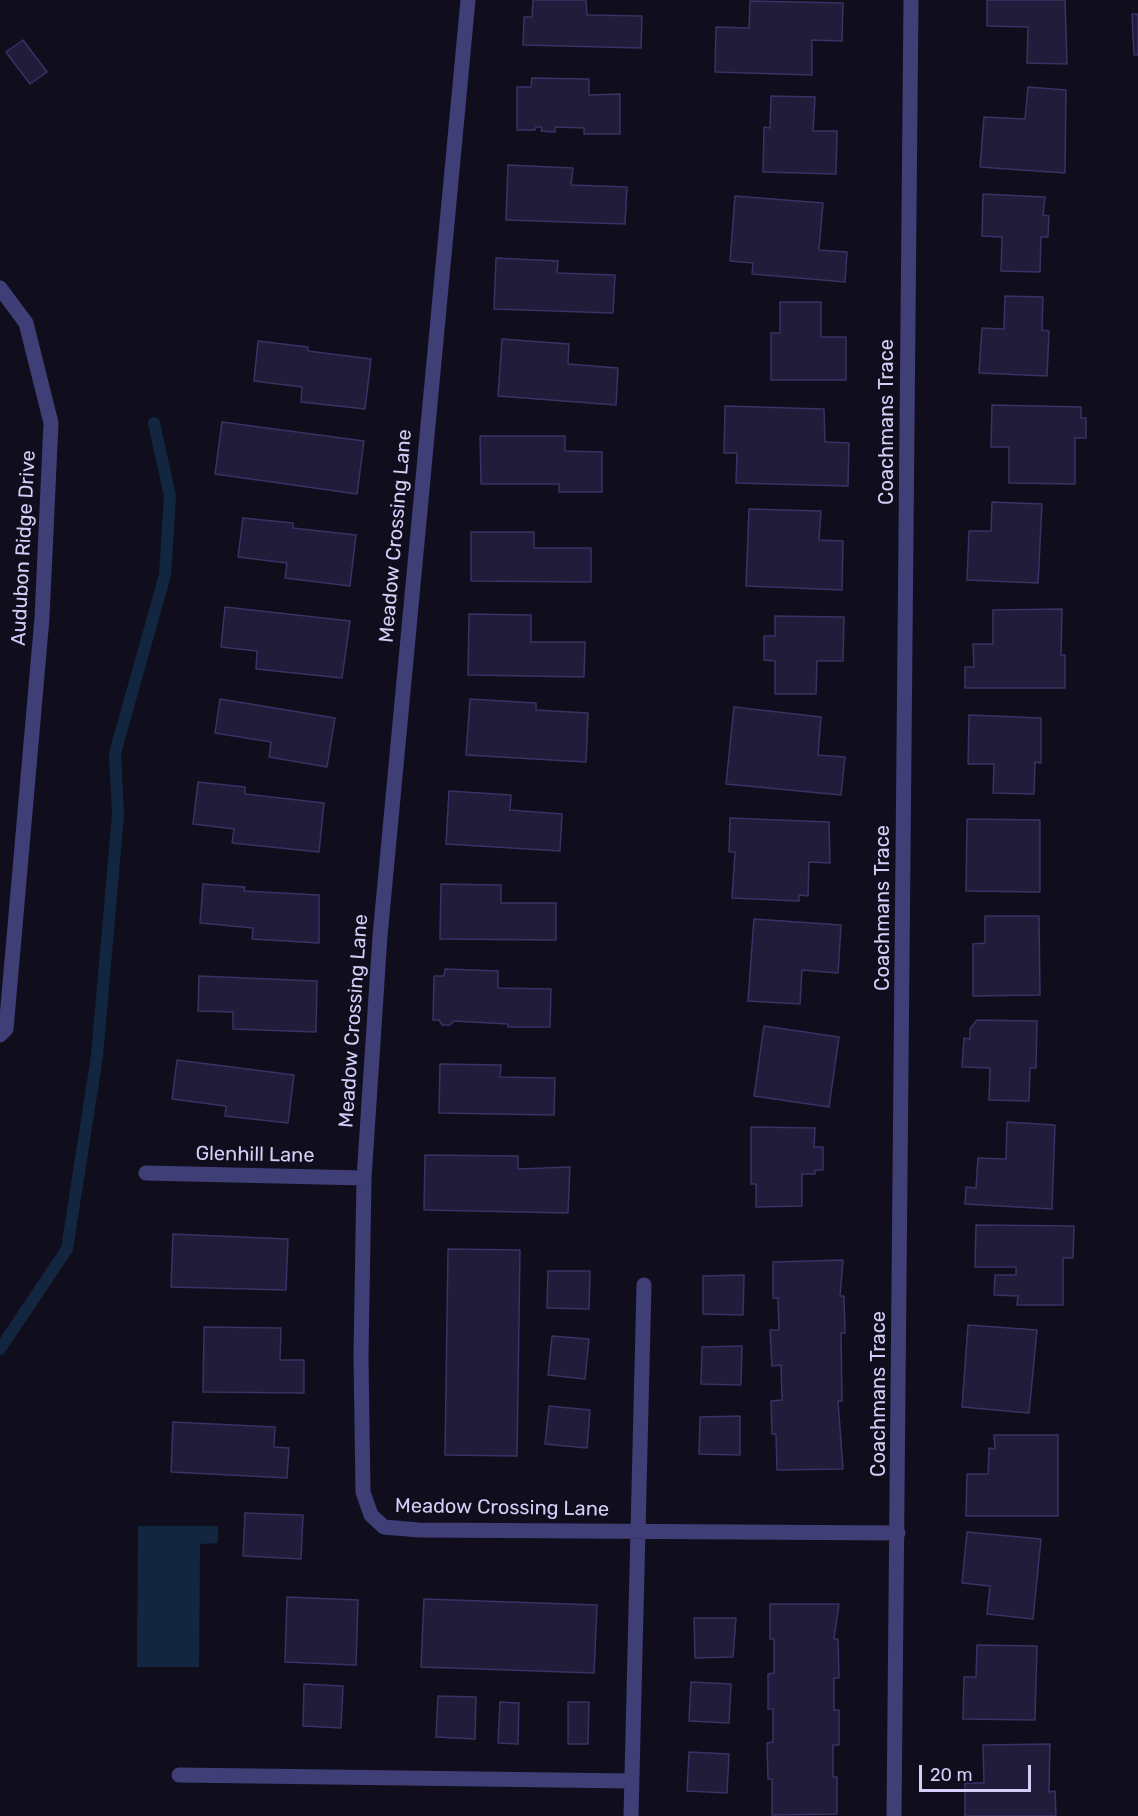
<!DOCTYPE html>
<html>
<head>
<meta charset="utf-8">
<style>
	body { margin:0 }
	#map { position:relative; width:1138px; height:1816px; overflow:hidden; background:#100e1c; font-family:Rubik,sans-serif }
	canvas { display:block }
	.scale { position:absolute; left:919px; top:1765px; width:112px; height:27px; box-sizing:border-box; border:3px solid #d3cff9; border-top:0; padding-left:8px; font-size:18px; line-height:21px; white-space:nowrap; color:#d3cff9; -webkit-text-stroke:4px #100e1c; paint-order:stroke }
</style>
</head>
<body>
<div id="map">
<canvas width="1138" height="1816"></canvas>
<div class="scale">20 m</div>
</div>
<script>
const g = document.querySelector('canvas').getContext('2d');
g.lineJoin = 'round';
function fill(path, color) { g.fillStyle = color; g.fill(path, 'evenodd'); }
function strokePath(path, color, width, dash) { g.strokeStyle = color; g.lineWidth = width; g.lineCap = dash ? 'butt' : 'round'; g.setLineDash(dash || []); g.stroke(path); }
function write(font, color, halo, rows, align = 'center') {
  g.font = font + ' Rubik,sans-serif'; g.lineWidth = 4.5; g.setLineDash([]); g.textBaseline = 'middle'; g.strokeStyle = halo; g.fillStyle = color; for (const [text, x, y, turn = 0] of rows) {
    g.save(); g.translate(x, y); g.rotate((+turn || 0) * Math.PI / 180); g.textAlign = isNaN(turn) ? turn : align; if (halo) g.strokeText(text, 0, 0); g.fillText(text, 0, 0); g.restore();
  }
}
fill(new Path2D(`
	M 138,1526 L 218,1526 L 218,1543 L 200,1544 L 199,1667 L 137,1667 Z`), '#132640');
strokePath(new Path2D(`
	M 0,1349 L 67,1249 L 97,1056 L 118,815 L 115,753 L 165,575 L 170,496 L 154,423`), '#132640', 12);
const building = new Path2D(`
	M 533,0 L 586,0 L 587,15 L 642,16 L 641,48 L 523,45 L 524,17 L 532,17 Z
	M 987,0 L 1065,0 L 1067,64 L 1027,63 L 1028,27 L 987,26 Z
	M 750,1 L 843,3 L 842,41 L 812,40 L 812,75 L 715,72 L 716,27 L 749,28 Z
	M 1132,14 L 1138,14 L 1138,55 L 1134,55 Z
	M 23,40 L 47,72 L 30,84 L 6,52 Z
	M 532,78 L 589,79 L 589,95 L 620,94 L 620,134 L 584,134 L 584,128 L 555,127 L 555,132 L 541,131 L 542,127 L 536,127 L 535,130 L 517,130 L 517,87 L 531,87 Z
	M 1028,87 L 1066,90 L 1065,173 L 980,167 L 984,117 L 1025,119 Z
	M 771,96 L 815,97 L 813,131 L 837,131 L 836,174 L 763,172 L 764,127 L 770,128 Z
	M 508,165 L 573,168 L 571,185 L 627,187 L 625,224 L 506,220 Z
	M 983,194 L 1045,197 L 1043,215 L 1049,216 L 1048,237 L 1041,237 L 1040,272 L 1001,271 L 1002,237 L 982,236 Z
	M 735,196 L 823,203 L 819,250 L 847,252 L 845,282 L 752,274 L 753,263 L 730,261 Z
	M 496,258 L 558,261 L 557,273 L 615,275 L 613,313 L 494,309 Z
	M 1005,296 L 1043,297 L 1042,330 L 1049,331 L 1047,376 L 979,373 L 982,328 L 1004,329 Z
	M 780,302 L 821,302 L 821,337 L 846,337 L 846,380 L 771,380 L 771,333 L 780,333 Z
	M 502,339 L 569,344 L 568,364 L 618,368 L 616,405 L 498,396 Z
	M 258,341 L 308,347 L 308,351 L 371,359 L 365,409 L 301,402 L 302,387 L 254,381 Z
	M 992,405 L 1081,407 L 1081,418 L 1086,418 L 1086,438 L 1075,438 L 1075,484 L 1009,483 L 1009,447 L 991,447 Z
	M 725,406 L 824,409 L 825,442 L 849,443 L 848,486 L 736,483 L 737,453 L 724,453 Z
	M 222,422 L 364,441 L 357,494 L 215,474 Z
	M 480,436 L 565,436 L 565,451 L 602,452 L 602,492 L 559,492 L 559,484 L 481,484 Z
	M 992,502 L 1042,504 L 1038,583 L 967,580 L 969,531 L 991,531 Z
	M 749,509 L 821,511 L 819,540 L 843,541 L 842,590 L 746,586 Z
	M 243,518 L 293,523 L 293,528 L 356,535 L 350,586 L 285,578 L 287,563 L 238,557 Z
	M 471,532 L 534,532 L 534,548 L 591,548 L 591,582 L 471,581 Z
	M 225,607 L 350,621 L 342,678 L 256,669 L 257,651 L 221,647 Z
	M 1062,609 L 1061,655 L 1065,655 L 1065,688 L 965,688 L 965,667 L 974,667 L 973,644 L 993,644 L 993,610 Z
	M 469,614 L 531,615 L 531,642 L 585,642 L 584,677 L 468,675 Z
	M 775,616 L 844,617 L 843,661 L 817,661 L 816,694 L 775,694 L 775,661 L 764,660 L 764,636 L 775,636 Z
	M 220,699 L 335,718 L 327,767 L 269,757 L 271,742 L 215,733 Z
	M 470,699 L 536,703 L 536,710 L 588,713 L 586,762 L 466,755 Z
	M 734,707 L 821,717 L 818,755 L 845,757 L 841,795 L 726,784 Z
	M 969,715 L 1041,718 L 1041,763 L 1035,762 L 1034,794 L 993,793 L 994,764 L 968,764 Z
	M 198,782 L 245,787 L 245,794 L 324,803 L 319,852 L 232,843 L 234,829 L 193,824 Z
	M 449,791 L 511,795 L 510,810 L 562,814 L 560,851 L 446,844 Z
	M 730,818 L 829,822 L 830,863 L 809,862 L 808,896 L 799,895 L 799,901 L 732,898 L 735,852 L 729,852 Z
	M 967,819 L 1040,820 L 1040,892 L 966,891 Z
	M 203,884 L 245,887 L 244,891 L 319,895 L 319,943 L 252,939 L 253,928 L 200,923 Z
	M 441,884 L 501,885 L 501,903 L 556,903 L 556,940 L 440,939 Z
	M 985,916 L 1039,916 L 1040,995 L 973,996 L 973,944 L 985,943 Z
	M 754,919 L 841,925 L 838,973 L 802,970 L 800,1004 L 748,1001 Z
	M 445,969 L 498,971 L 498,988 L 551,989 L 550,1027 L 508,1027 L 508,1024 L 454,1021 L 450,1025 L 442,1025 L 439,1020 L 433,1020 L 434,976 L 444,976 Z
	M 199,976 L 317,981 L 316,1032 L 233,1029 L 233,1012 L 198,1011 Z
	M 977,1020 L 1037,1021 L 1036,1068 L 1030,1068 L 1029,1101 L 989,1100 L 990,1068 L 962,1067 L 964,1038 L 970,1039 L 970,1029 Z
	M 764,1026 L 839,1037 L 829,1107 L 754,1096 Z
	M 177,1060 L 294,1075 L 288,1123 L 225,1116 L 226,1106 L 172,1099 Z
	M 440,1064 L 501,1065 L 500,1077 L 555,1078 L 554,1115 L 439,1113 Z
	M 1007,1122 L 1055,1125 L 1052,1209 L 965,1204 L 966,1187 L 976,1188 L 978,1158 L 1006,1159 Z
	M 751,1127 L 815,1128 L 814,1147 L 823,1147 L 823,1170 L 815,1170 L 815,1174 L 802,1174 L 802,1206 L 756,1207 L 756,1184 L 751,1184 Z
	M 425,1155 L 518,1156 L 518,1169 L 570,1167 L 568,1213 L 424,1210 Z
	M 976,1225 L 1074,1226 L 1073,1258 L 1063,1258 L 1063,1305 L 1017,1305 L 1018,1296 L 994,1295 L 995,1275 L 1016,1275 L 1016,1267 L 975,1267 Z
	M 173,1234 L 288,1239 L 286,1290 L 171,1287 Z
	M 448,1249 L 520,1250 L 517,1456 L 445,1455 Z
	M 843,1260 L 840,1296 L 844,1296 L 845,1333 L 841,1333 L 842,1401 L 838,1401 L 843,1469 L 777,1470 L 776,1434 L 772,1434 L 771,1401 L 782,1400 L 781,1365 L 772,1366 L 770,1330 L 779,1330 L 778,1298 L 773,1298 L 773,1262 Z
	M 548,1271 L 590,1271 L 589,1309 L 547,1308 Z
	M 744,1275 L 743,1315 L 703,1314 L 703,1276 Z
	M 968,1325 L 1037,1330 L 1029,1413 L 962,1407 Z
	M 204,1327 L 281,1328 L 280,1360 L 304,1360 L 304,1393 L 203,1392 Z
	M 552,1336 L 589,1339 L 585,1379 L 548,1375 Z
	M 742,1346 L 741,1385 L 701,1384 L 702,1347 Z
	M 549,1406 L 590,1410 L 587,1448 L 545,1444 Z
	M 740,1416 L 740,1455 L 699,1454 L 700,1417 Z
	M 173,1422 L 275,1427 L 274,1447 L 289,1448 L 287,1478 L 171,1472 Z
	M 994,1435 L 1058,1435 L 1058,1516 L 966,1516 L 967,1474 L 988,1474 L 989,1448 L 995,1449 Z
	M 245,1513 L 303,1515 L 301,1559 L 243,1556 Z
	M 967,1532 L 1041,1539 L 1033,1619 L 987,1614 L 990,1586 L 962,1583 Z
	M 287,1597 L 358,1600 L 356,1665 L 285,1662 Z
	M 424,1599 L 597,1605 L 594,1673 L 421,1667 Z
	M 770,1604 L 839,1604 L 834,1639 L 838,1639 L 839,1678 L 834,1678 L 834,1710 L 839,1710 L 839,1745 L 833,1745 L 833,1777 L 837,1777 L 837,1814 L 772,1815 L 772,1779 L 768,1779 L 767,1743 L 773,1742 L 773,1709 L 768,1709 L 768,1674 L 774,1673 L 774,1639 L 770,1639 Z
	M 694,1618 L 736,1618 L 733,1657 L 695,1658 Z
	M 977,1645 L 1037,1646 L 1035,1720 L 963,1719 L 964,1677 L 976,1677 Z
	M 691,1682 L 731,1684 L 729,1723 L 689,1721 Z
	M 304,1684 L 343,1686 L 341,1728 L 303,1726 Z
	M 438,1696 L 476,1697 L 475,1739 L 436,1737 Z
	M 500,1702 L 519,1703 L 518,1744 L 498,1743 Z
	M 568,1702 L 589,1702 L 588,1744 L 568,1744 Z
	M 1050,1744 L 1049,1792 L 1055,1791 L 1056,1816 L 965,1816 L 965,1783 L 984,1783 L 983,1745 Z
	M 689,1752 L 729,1754 L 727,1793 L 687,1791 Z`);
fill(building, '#221c3b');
strokePath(building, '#3a3164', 1.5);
strokePath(new Path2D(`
	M 468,0 L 380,936 L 364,1178 L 361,1356 L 363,1492 L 371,1515 L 384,1527 L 419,1530 L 898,1533
	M 0,288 L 26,323 L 51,423 L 42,618 L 6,1029 L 0,1035
	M 146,1173 L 364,1178
	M 179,1775 L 631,1781
	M 631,1816 L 644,1285
	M 894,1816 L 911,0`), '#3f3e76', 15);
write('20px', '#d3cff9', '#100e1c', [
	["Coachmans Trace",887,422,-90],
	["Meadow Crossing Lane",396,536,-85],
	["Audubon Ridge Drive",24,548,-87],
	["Coachmans Trace",883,908,-90],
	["Meadow Crossing Lane",354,1021,-86],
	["Glenhill Lane",255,1155,1],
	["Coachmans Trace",879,1394,-90],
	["Meadow Crossing Lane",502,1508,1]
]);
</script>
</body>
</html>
